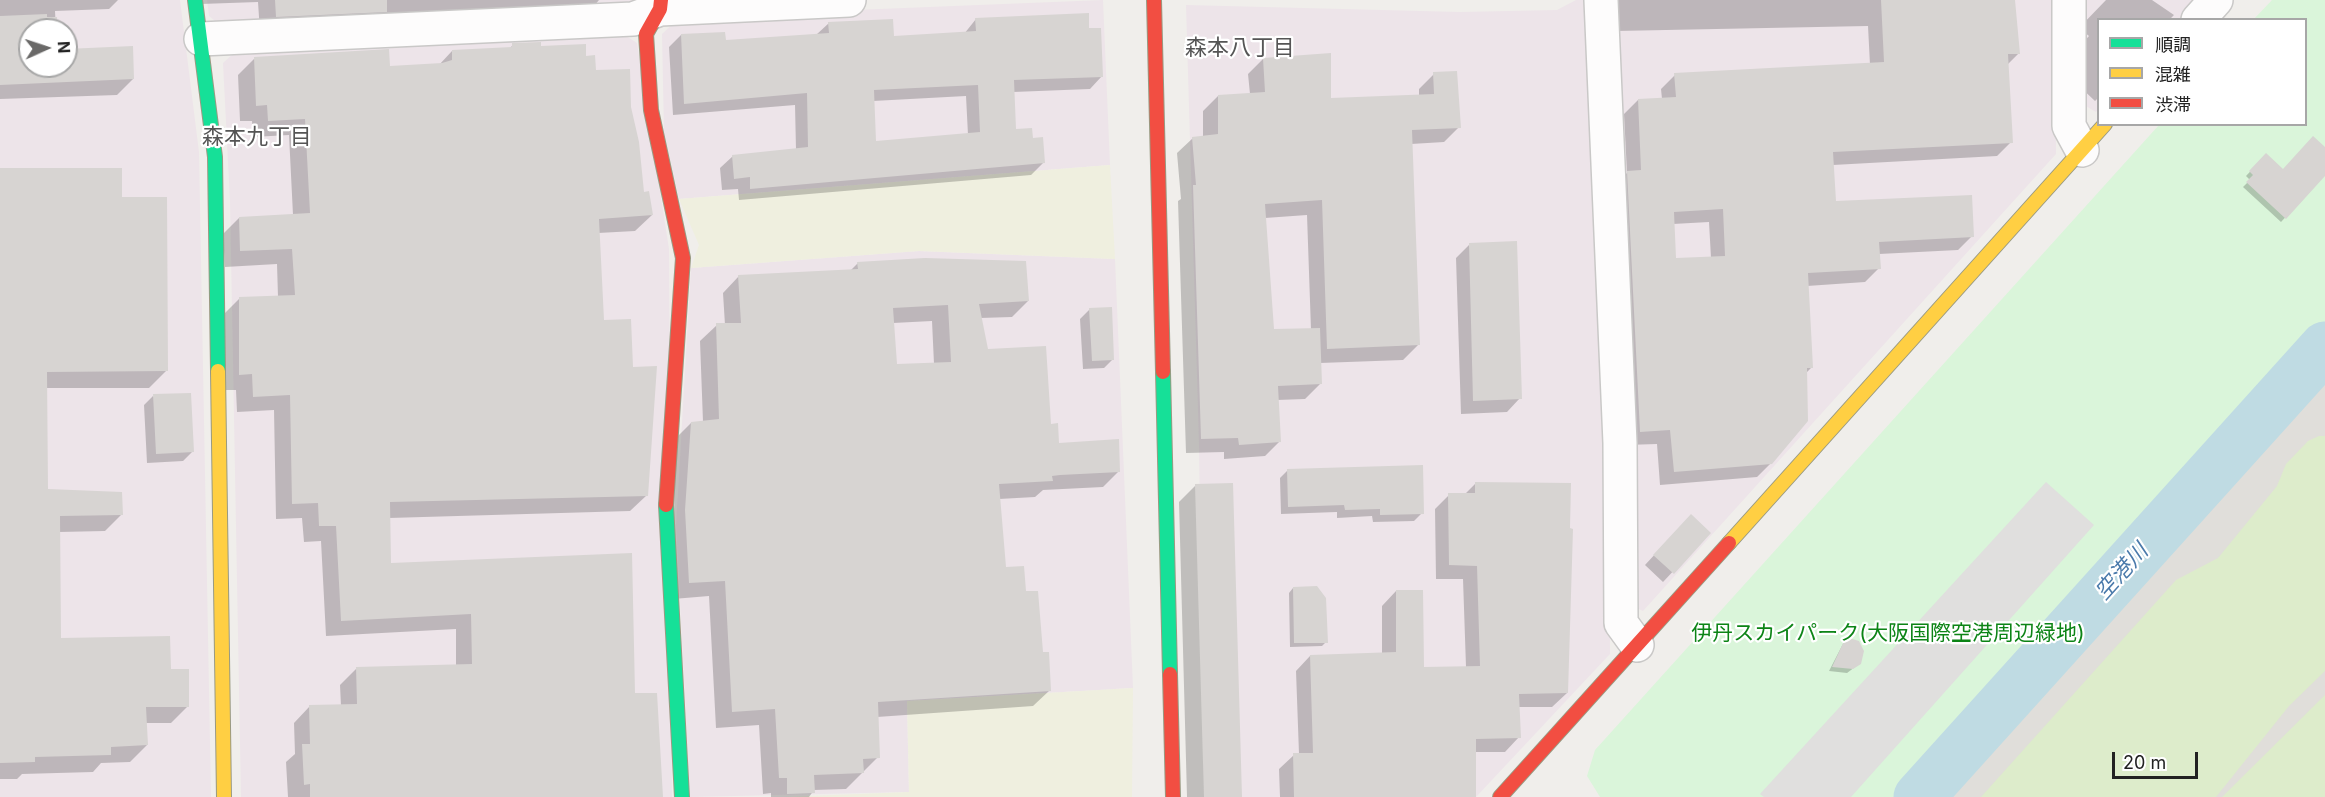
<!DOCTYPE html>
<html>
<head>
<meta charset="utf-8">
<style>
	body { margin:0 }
	#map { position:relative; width:2325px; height:797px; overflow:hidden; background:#f0eeeb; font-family:Inter,"Noto Sans JP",sans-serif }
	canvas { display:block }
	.legend { position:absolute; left:2097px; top:18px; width:210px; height:108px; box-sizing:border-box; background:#fff; border:2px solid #a7a7a7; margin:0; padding:8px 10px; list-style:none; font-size:18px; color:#222 }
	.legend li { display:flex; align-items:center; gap:12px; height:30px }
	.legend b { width:30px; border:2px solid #a7a7a7 }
	.north { position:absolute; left:18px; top:18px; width:60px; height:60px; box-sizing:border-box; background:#fff; border:2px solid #a7a7a7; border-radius:50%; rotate:87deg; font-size:16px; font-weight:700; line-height:24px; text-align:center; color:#222 }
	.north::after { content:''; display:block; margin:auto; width:21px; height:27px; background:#6a6968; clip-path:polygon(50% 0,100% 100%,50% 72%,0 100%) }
	.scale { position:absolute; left:2112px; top:752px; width:86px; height:27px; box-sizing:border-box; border:3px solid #222; border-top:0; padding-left:8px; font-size:18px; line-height:21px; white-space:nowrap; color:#222; -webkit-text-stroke:4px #fff; paint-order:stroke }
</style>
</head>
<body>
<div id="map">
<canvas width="2325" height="797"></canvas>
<ul class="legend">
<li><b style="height:8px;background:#16e098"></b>順調</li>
<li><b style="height:8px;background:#ffcf43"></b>混雑</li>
<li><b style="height:8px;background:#f24e42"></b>渋滞</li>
</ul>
<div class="north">N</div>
<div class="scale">20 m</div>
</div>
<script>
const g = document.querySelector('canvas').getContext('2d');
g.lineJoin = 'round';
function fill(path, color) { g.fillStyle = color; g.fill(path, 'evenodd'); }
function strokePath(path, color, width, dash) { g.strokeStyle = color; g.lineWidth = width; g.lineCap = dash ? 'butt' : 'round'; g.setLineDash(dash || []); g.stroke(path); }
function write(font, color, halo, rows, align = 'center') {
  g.font = font + ' Inter,"Noto Sans JP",sans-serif'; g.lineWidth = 4.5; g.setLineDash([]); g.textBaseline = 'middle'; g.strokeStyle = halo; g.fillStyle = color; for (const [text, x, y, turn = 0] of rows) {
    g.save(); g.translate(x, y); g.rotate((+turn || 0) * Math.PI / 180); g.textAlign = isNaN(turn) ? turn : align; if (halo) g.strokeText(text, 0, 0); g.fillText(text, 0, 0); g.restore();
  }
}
fill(new Path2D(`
	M 0,0 L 180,0 L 199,152 L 211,797 L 0,797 ZM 30,30 L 66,30 L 66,66 L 30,66 Z
	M 207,0 L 646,0 L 614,14 L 231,34 L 209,16 Z
	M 1103,0 L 1110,165 L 679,199 L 664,132 L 662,34 L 680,17 Z
	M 1576,0 L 1593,0 L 1609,434 L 1610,654 L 1476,797 L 1204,797 L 1199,446 L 1186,5 L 1460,12 L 1557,10 Z
	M 1614,0 L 2055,0 L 2056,154 L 1643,611 L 1632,606 Z
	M 2080,0 L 2196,0 L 2179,19 L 2098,20 L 2098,109 L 2096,112 L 2084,105 Z
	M 623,34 L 637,43 L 669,249 L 672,797 L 241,797 L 230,201 L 223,63 L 235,52 Z
	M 919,251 L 1115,259 L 1133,688 L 907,701 L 909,792 L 690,797 L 676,525 L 691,268 Z`), '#ede4e9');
fill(new Path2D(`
	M 2325,374 L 2325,797 L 1951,797 Z`), '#e0deda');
fill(new Path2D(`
	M 1110,165 L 1115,259 L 919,251 L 691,268 L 699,245 L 679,199 Z
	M 1133,688 L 1132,797 L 783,797 L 909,792 L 907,701 Z`), '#efefdf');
fill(new Path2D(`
	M 2319,436 L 2325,436 L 2325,671 L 2289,706 L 2216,797 L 1981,797 L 2176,580 L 2218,558 L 2277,486 L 2286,464 L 2308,441 Z
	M 2325,695 L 2325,797 L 2222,797 Z`), '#ddeccb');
fill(new Path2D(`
	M 2272,0 L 2325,0 L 2325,346 L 1932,797 L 1600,797 L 1587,776 L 1595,750 L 2159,125 L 2306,124 L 2306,20 L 2254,19 Z`), '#daf5da');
fill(new Path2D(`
	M 2046,482 L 2094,525 L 1851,797 L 1764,797 L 1760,794 Z`), '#e0dfde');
fill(new Path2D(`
	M 0,0 L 118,0 L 109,9 L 55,11 L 56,30 L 30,30 L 30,66 L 66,66 L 66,50 L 133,79 L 117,95 L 0,99 Z
	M 201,0 L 599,0 L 594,6 L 537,6 L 523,20 L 260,32 L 258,2 L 201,4 Z
	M 1615,0 L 2014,0 L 2019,53 L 2007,65 L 2011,142 L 1997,156 L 1833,165 L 1835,203 L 1972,236 L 1958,250 L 1879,254 L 1879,268 L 1865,282 L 1807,286 L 1811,368 L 1806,373 L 1771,463 L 1757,477 L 1660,485 L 1657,444 L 1626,445 L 1614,186 L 1627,173 L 1624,114 L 1638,100 L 1662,99 L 1661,89 L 1675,75 L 1870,65 L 1868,26 L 1616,31 ZM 1709,222 L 1711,258 L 1674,260 L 1673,224 Z
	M 2106,0 L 2152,0 L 2174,15 L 2169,20 L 2098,20 L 2098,98 L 2095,101 L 2075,82 L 2075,51 L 2089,36 L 2079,28 Z
	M 976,19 L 1088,30 L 1102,76 L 1090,89 L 1013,92 L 1015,131 L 1031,140 L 1043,163 L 1031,175 L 739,200 L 738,189 L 722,190 L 720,168 L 733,156 L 796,150 L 795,105 L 673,115 L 669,47 L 681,35 L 724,42 L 816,35 L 829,23 L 892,37 L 964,34 ZM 966,96 L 968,135 L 875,143 L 873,101 Z
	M 513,45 L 585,57 L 594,72 L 630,107 L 642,193 L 652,215 L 635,231 L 598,233 L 603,321 L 632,368 L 647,495 L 630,511 L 389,518 L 389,565 L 633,695 L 662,797 L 288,797 L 286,762 L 295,754 L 294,723 L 310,706 L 341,706 L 340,685 L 356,669 L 456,666 L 456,629 L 326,636 L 321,541 L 304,542 L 302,518 L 276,519 L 274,410 L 237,412 L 236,390 L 223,390 L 223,315 L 239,299 L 278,297 L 277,264 L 225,267 L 223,234 L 239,218 L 293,215 L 289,135 L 253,137 L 252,121 L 240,121 L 238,75 L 254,59 L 389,67 L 439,65 L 452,51 L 509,49 Z
	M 1263,59 L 1330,99 L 1419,96 L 1419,89 L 1434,74 L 1459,127 L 1444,142 L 1411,144 L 1418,345 L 1403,360 L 1320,363 L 1320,384 L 1305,399 L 1277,400 L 1280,441 L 1265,456 L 1224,459 L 1224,452 L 1186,453 L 1178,201 L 1181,199 L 1177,153 L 1193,138 L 1203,137 L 1203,111 L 1218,96 L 1250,94 L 1248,74 ZM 1307,215 L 1311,330 L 1272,331 L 1265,218 Z
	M 2325,149 L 2325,174 L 2281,222 L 2243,187 L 2250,180 L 2246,176 L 2266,155 L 2283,171 Z
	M 0,170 L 121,199 L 166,371 L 149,388 L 46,388 L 46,490 L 122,514 L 105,531 L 59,532 L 59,640 L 169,671 L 188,706 L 171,723 L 145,723 L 147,745 L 130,762 L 101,763 L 93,772 L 22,774 L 17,779 L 0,779 Z
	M 1469,245 L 1520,398 L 1507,412 L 1461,414 L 1456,258 Z
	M 858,263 L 1028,301 L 1012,317 L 980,318 L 987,350 L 1050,425 L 1057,444 L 1119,471 L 1103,487 L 1043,490 L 1035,497 L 999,499 L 1004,569 L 1025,593 L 1050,690 L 1033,706 L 877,717 L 878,757 L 846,789 L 814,790 L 809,797 L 771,797 L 771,793 L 763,794 L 759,725 L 716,728 L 709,596 L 673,599 L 675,439 L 691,423 L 703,422 L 700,341 L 717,325 L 725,325 L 723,293 L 739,276 L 850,271 ZM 932,321 L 934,364 L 896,366 L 893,323 Z
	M 1090,309 L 1113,359 L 1104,368 L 1083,369 L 1080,319 Z
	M 153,396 L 192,452 L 183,461 L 147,463 L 144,405 Z
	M 1288,470 L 1422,513 L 1414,521 L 1373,522 L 1372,516 L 1337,518 L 1337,512 L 1281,514 L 1280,478 Z
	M 1475,484 L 1567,693 L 1552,707 L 1518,707 L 1519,737 L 1505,752 L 1474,752 L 1475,797 L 1280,797 L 1279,769 L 1294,755 L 1299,754 L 1296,671 L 1310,656 L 1382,654 L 1382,606 L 1396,591 L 1422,668 L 1466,667 L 1463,579 L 1436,579 L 1435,509 L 1449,495 L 1465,494 Z
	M 1196,485 L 1240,797 L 1187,797 L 1179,502 Z
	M 1682,525 L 1709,533 L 1663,582 L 1645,565 Z
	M 1293,588 L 1326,642 L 1322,646 L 1290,647 L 1289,593 Z
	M 1846,638 L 1859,664 L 1847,673 L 1829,671 Z`), '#0003');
strokePath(new Path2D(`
	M 1919,797 L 2325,347`), '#bfdbe3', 51);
fill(new Path2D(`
	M 275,0 L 387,0 L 387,12 L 276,17 Z
	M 1881,0 L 2015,0 L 2020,54 L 2008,54 L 2013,143 L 1833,152 L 1836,201 L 1972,195 L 1974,237 L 1879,242 L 1881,269 L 1808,273 L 1813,368 L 1807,368 L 1808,421 L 1772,464 L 1674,472 L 1670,430 L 1640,432 L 1627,171 L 1641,170 L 1638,99 L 1676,97 L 1674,73 L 1884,62 ZM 1723,209 L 1725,256 L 1676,258 L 1674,212 Z
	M 1089,13 L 1089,28 L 1101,28 L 1103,77 L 1014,80 L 1016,129 L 1032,128 L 1033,138 L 1043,137 L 1045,163 L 750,189 L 750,177 L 734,179 L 732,155 L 808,147 L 807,93 L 684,104 L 681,34 L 725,32 L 726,40 L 829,33 L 828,22 L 893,19 L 894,36 L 976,31 L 975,18 ZM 978,85 L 980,132 L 876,141 L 874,90 Z
	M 47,14 L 47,17 L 57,17 L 58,30 L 30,30 L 30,66 L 66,66 L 66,49 L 133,46 L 134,79 L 0,85 L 0,16 Z
	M 541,42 L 541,46 L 586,44 L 586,56 L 595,55 L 596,70 L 630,69 L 631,107 L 639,142 L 644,192 L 649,191 L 653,215 L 599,219 L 604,320 L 631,319 L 633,367 L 657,366 L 648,496 L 390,502 L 391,563 L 632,553 L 635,693 L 657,693 L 663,797 L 310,797 L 310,784 L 304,785 L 302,744 L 310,744 L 309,705 L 357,704 L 356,667 L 472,664 L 471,614 L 341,621 L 336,526 L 319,526 L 318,503 L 292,504 L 290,395 L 253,397 L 252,374 L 239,375 L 239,297 L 295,295 L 292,249 L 240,251 L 239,217 L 310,213 L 305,119 L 268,121 L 267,105 L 256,106 L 254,57 L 389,49 L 390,66 L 442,63 L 452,60 L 452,50 L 512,47 L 512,43 Z
	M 1331,53 L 1331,98 L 1434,94 L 1433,72 L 1457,71 L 1461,128 L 1412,130 L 1420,345 L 1327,349 L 1322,200 L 1265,204 L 1274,329 L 1320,328 L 1322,384 L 1278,386 L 1281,442 L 1239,445 L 1238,438 L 1201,439 L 1193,185 L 1196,185 L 1192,137 L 1218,134 L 1218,95 L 1265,92 L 1263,58 Z
	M 2313,136 L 2325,147 L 2325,176 L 2286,219 L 2246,182 L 2253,175 L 2249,171 L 2266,153 L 2283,169 Z
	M 0,168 L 122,168 L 122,197 L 167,197 L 168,371 L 47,372 L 48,489 L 122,492 L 123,515 L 60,516 L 61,638 L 170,636 L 171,669 L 189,669 L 189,707 L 146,707 L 148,745 L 111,747 L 111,755 L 35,757 L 35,762 L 0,763 Z
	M 1517,241 L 1522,399 L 1473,401 L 1469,243 Z
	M 925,258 L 1026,261 L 1029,301 L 979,304 L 988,349 L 1046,346 L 1051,424 L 1058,423 L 1059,443 L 1119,439 L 1120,472 L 1060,475 L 1052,476 L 1053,481 L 999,484 L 1006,567 L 1024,566 L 1026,591 L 1038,591 L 1043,652 L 1049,652 L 1051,691 L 878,702 L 880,758 L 863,759 L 864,773 L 814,775 L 815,793 L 787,794 L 787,778 L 779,778 L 775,709 L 732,712 L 725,581 L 689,583 L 685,510 L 691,422 L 719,419 L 716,323 L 741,323 L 738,275 L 858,269 L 857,262 ZM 948,305 L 951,362 L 897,364 L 893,308 Z
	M 1112,307 L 1114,360 L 1092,361 L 1089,308 Z
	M 191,393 L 194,452 L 156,454 L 153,394 Z
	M 1423,465 L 1424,514 L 1380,515 L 1380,509 L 1345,510 L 1344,505 L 1288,507 L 1287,469 Z
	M 1475,482 L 1571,483 L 1570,528 L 1573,529 L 1568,693 L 1519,694 L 1521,738 L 1476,739 L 1476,797 L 1294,797 L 1293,753 L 1313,753 L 1310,655 L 1396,652 L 1396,590 L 1423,590 L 1424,667 L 1480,666 L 1477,566 L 1449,565 L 1448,493 L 1475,493 Z
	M 1233,483 L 1242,797 L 1204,797 L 1195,484 Z
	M 1691,514 L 1711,533 L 1674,574 L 1653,555 Z
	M 1317,586 L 1326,598 L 1328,643 L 1294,643 L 1293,587 Z
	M 1846,637 L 1859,641 L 1864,651 L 1861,664 L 1853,669 L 1832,667 Z`), '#d7d4d2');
const street = new Path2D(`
	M 1601,0 L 1620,443 L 1621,623 L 1637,645
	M 2069,0 L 2069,126 L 2082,150
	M 2198,20 L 2216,0
	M 201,39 L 633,19 L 660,9 L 849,0`);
const fast = new Path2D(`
	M 195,0 L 215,157 L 218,371
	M 1163,372 L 1170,674
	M 666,505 L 682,797`);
const slow = new Path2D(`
	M 218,371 L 224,797
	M 1729,543 L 2105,124`);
const jam = new Path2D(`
	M 661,0 L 660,9 L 646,34 L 651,110 L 683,258 L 666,505
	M 1154,0 L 1163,372
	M 1170,674 L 1173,797
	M 1500,797 L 1729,543`);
strokePath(street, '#c9c8c7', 36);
strokePath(fast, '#999a82', 16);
strokePath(slow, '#999a82', 16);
strokePath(jam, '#999a82', 16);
strokePath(street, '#fdfcfc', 33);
strokePath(fast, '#16e098', 14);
strokePath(slow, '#ffcf43', 14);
strokePath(jam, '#f24e42', 14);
write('21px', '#0c8416', '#fff', [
	["伊丹スカイパーク(大阪国際空港周辺緑地)",1888,634]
]);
write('22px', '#555', '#fff', [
	["森本八丁目",1240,48],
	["森本九丁目",257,137]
]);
write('italic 22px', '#4a7aab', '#fff', [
	["空港川",2122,572,-48]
]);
</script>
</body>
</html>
